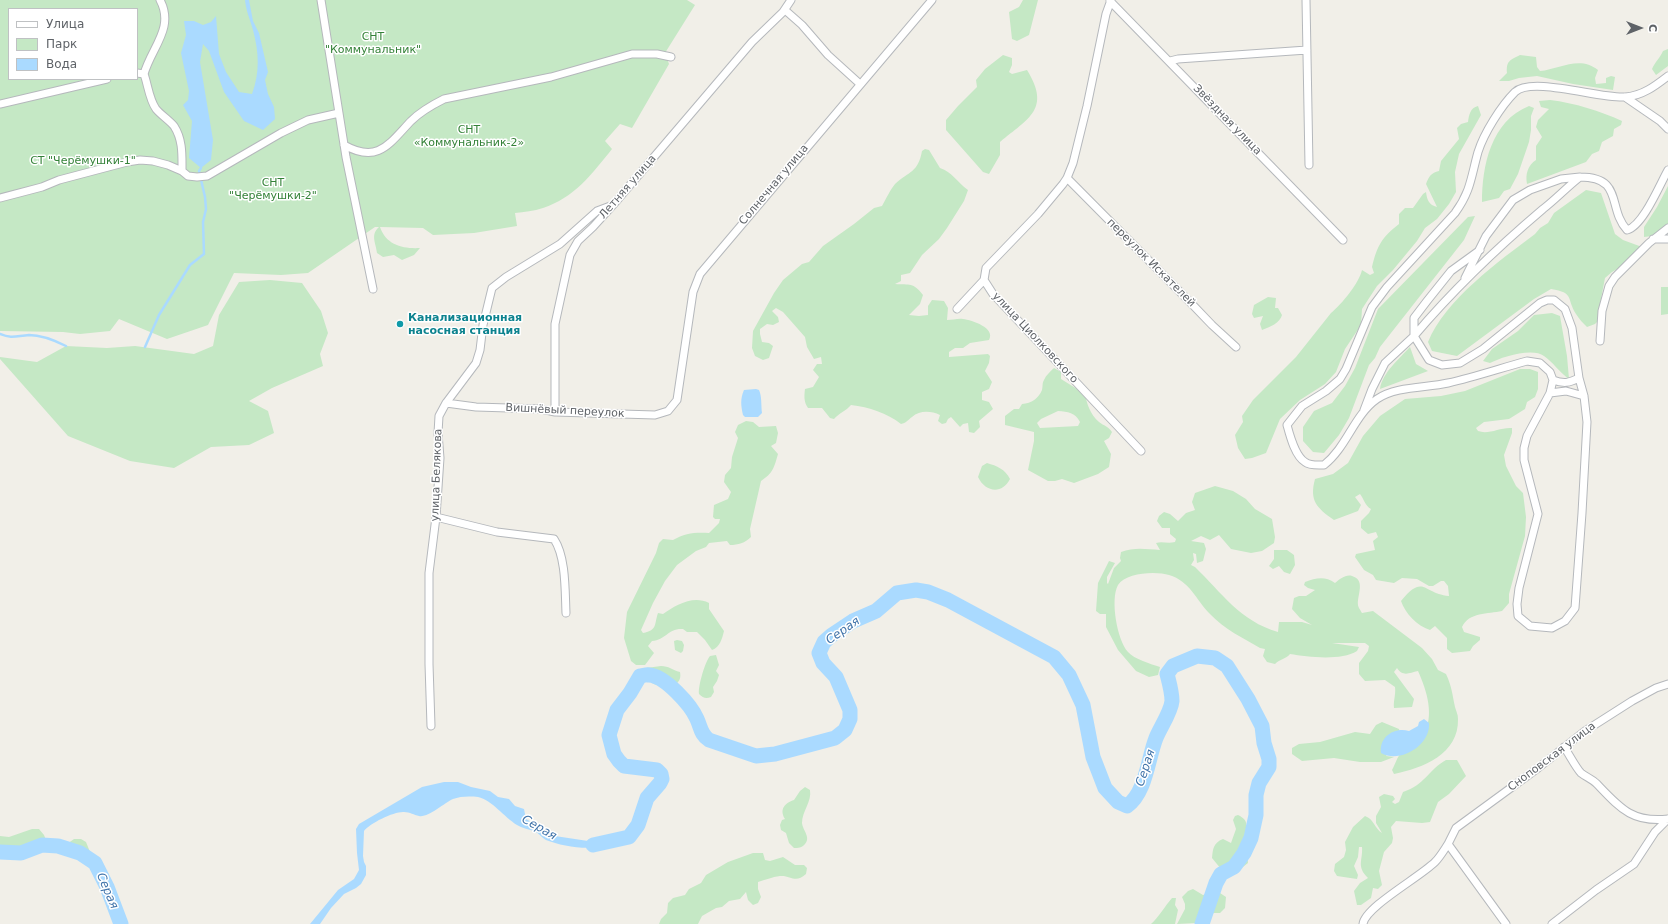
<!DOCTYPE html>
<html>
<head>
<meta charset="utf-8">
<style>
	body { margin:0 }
	#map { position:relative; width:1668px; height:924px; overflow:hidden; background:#f1efe8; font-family:"DejaVu Sans",sans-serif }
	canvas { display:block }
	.legend { position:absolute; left:8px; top:8px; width:130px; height:72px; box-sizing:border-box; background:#fff; border:1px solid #bfc1c3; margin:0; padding:5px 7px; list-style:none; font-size:12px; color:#5f6368 }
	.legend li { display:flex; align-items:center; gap:8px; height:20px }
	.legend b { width:20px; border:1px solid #bfc1c3 }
	.north { position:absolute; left:1620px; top:8px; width:40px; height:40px; -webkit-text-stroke:3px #fff; paint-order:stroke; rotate:90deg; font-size:11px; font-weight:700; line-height:16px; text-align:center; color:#5f6368 }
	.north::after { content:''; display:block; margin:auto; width:14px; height:18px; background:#5f6368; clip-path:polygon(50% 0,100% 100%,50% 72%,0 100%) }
</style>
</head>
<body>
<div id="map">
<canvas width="1668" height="924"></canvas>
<ul class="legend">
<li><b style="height:5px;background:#fff"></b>Улица</li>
<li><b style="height:11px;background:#c5e8c5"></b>Парк</li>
<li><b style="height:11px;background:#aadaff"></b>Вода</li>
</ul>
<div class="north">С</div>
</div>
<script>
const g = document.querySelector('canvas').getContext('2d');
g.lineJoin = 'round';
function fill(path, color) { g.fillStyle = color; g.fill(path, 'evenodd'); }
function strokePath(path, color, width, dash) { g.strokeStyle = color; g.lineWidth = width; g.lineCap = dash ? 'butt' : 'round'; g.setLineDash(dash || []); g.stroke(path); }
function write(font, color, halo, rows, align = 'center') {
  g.font = font + ' "DejaVu Sans",sans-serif'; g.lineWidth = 3; g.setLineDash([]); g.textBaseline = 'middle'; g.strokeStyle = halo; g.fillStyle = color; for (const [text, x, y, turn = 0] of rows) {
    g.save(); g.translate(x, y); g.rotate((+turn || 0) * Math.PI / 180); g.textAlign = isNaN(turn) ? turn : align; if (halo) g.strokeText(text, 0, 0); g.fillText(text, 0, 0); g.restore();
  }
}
fill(new Path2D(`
	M 0,0 L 687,0 L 695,5 L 665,53 L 669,64 L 632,128 L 620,124 L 605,141 L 612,149 C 592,174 574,198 543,208 C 534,211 524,212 515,213 L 517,226 L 474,233 L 433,235 L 423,228 L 380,227 C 386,245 403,249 420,248 L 414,255 L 402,260 L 394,255 L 383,257 L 377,253 C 376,243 370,235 379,227 L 375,227 L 308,273 L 281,275 L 234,273 L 208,325 L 167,339 L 119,319 L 110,331 L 80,334 L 63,332 L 0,331 ZM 9,9 L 137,9 L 137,79 L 9,79 Z
	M 1023,0 L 1038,0 L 1029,35 L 1017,41 L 1012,39 L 1009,12 L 1019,7 Z
	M 1668,49 L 1668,66 L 1656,75 L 1652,69 C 1655,62 1660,58 1663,51 Z
	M 1003,55 L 1012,58 L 1012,65 L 1009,72 L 1012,74 L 1027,70 C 1051,109 1029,118 1000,142 L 1000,155 L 989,174 L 983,172 L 946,130 L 946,120 L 958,106 L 977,87 L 976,80 L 985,69 Z
	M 1520,55 L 1536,57 L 1537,67 L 1540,71 C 1559,69 1580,55 1598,70 L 1595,78 L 1596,84 L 1606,83 L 1606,78 L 1611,76 L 1615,77 L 1613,90 L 1573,84 L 1537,76 L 1519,78 L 1509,81 L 1499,81 L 1507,73 C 1506,61 1510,60 1520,55 Z
	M 1550,100 C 1575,103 1600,111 1622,121 L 1621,125 L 1614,129 L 1613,136 L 1602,142 L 1599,151 L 1592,154 L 1586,162 L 1527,184 C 1525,174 1528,165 1536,160 L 1536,146 L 1542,137 L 1536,127 L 1538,120 L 1549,109 L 1541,107 L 1539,101 Z
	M 1478,106 L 1481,115 L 1459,154 L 1455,172 L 1456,192 L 1449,204 L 1437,219 L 1425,228 L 1417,241 L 1393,270 L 1377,286 L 1362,309 L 1361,325 L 1345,349 L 1336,372 L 1325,384 L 1300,400 L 1280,419 L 1266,453 L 1252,458 L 1245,459 L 1238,448 L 1235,435 L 1243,422 L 1242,416 L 1253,400 L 1296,357 L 1331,313 C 1342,304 1359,283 1362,270 L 1370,275 L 1374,273 L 1372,267 C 1377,246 1382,237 1399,224 L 1399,214 L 1405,208 L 1413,208 L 1423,194 L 1426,192 C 1427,200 1429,205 1437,207 L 1426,184 C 1429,176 1431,173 1439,171 L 1441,161 L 1459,139 L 1457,128 L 1461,124 L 1468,122 C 1469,115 1470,108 1478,106 Z
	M 1529,106 L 1534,108 L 1531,116 L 1531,130 L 1529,142 L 1518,174 L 1510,189 L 1504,191 L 1499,198 L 1482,202 C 1482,166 1491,121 1529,106 Z
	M 925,149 L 929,150 L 940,168 C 952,172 957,182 968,190 L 964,201 L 947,228 L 939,239 L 922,255 L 910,273 L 901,275 L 901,281 L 895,284 C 910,285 913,282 923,295 L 920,304 L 909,315 L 919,316 L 928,315 L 928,306 L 932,300 L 944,301 L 948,308 L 947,320 C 952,320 959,318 963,319 C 972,320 996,328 989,340 L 970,343 L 963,348 L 955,348 L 949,352 L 949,357 L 988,354 L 990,356 L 989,363 L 985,371 L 992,382 L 989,389 L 982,392 L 982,400 L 989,402 L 993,409 L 979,421 L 980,427 L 974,433 L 969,432 L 968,423 L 963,424 L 960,427 L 951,417 L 948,419 L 946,423 L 942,424 L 938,421 L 940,415 C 931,411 920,410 912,417 C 908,420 906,423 901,424 C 887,413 869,407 851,405 C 846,411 839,413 834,419 L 830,418 L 822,408 L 808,408 C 804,402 804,397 805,389 L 813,387 L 819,377 L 813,370 L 817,364 L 822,364 L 821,357 L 814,359 L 807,347 L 805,337 L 783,312 L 776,308 L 772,311 L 778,317 L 779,322 L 773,325 L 767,324 L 760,329 L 760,334 L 762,342 L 769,343 L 773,346 L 769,358 L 763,360 L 755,356 L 752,348 L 753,331 L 774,293 L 783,280 L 802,264 L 809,262 L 823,246 L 854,224 L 874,208 L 882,206 C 886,199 890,190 895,184 C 909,171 918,173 922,151 Z
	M 1668,186 L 1668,229 L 1660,235 L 1644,237 L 1644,227 L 1657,207 Z
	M 1586,190 L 1601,193 L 1615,234 L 1623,240 L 1642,247 L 1622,266 L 1612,272 L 1605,278 L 1601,299 L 1599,320 L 1595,324 L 1587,327 C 1583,323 1579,319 1576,314 C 1566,298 1575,293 1551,289 L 1534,299 L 1457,356 L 1432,351 L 1428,342 C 1445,300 1499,261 1535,234 L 1540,228 L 1548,223 L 1554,213 Z
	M 1475,216 L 1464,240 L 1380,347 L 1375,358 L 1369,365 L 1349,418 L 1339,435 L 1324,453 L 1313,452 L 1303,441 L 1303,427 L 1314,411 L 1332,403 L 1345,386 L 1355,368 L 1378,309 L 1468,217 Z
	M 270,280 L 302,283 L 321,311 L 328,333 L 320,354 L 323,366 L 272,388 L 249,401 L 268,411 L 274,433 L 249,445 L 211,447 L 174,468 L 130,461 L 68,436 L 0,359 L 0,357 L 37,362 L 66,346 L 107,348 L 135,346 L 194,354 L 213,346 L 219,315 L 239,282 Z
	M 1661,287 L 1668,287 L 1668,314 L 1661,315 Z
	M 1268,297 L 1276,298 L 1275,308 L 1278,308 L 1282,315 C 1280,323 1270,327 1262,330 L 1260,324 L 1263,316 L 1254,318 L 1252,314 L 1254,305 Z
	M 1552,313 L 1560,316 L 1567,356 L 1569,379 C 1559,372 1553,362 1544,356 C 1533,347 1501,357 1490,363 L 1483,361 L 1492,349 L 1518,331 L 1534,315 Z
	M 1410,347 L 1416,364 L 1428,371 L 1380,389 C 1382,373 1400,358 1410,347 Z
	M 1054,368 L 1061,372 L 1061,379 L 1085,394 C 1087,404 1090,414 1099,422 C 1104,426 1108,426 1112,432 L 1109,438 L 1104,441 L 1111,454 L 1109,467 L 1098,474 L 1074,483 L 1062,479 L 1055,481 L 1048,481 L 1028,470 L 1034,441 L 1034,432 L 1005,425 L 1005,416 L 1014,409 L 1019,409 L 1022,404 C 1032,403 1038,399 1042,390 C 1043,386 1042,383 1044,380 C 1046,375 1050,372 1054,368 ZM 1058,411 C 1068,412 1075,412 1080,422 L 1078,426 L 1040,428 L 1037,423 L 1041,419 Z
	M 1520,369 L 1530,369 L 1538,372 L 1538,389 L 1535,397 L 1527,402 L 1525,409 L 1509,419 L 1484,422 L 1476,428 L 1478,431 C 1489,435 1500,427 1512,428 L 1512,433 L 1504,455 L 1506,466 L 1516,486 L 1523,493 L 1526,517 L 1525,536 L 1509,594 L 1509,603 L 1502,611 C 1488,614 1469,612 1462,627 L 1464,632 L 1480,637 L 1480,640 L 1473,646 L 1470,651 L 1452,653 L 1447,649 L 1447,638 L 1435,626 L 1430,630 C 1417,626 1405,613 1401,601 C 1424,573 1423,594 1449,596 L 1448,586 L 1444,581 L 1441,581 L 1433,586 L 1429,586 L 1417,579 L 1402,578 L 1394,583 L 1376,580 L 1373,575 L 1364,570 L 1355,557 L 1356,554 L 1375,550 L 1373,541 L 1378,537 L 1376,532 L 1368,534 L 1361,528 L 1361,521 L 1369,513 L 1371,509 C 1365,506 1364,499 1360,494 L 1355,497 L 1361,505 L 1358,511 L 1334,520 C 1317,508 1309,501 1315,479 L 1333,474 L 1348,463 L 1363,436 L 1380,416 L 1405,399 L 1441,396 L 1465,391 Z
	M 746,421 L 753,422 L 759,427 L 776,426 L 778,433 L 776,443 L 771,446 L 778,454 C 774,468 773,473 761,481 L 750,529 L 751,537 C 745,543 738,545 730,545 L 727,541 L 709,543 L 706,547 L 696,551 L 677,565 L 665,581 L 653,603 L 641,630 L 643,633 C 658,630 654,624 658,613 L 663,614 C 676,605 693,595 709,603 L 709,609 L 724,631 C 722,639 720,647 712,650 L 705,640 L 697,632 L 687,632 L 683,629 C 668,628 666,640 652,641 L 648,646 L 654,653 L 645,665 L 636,665 L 631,661 L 624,638 L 627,612 L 656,553 L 659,543 L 663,539 L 673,540 C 685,533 696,532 709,533 L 719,523 L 720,519 L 715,519 L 713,517 L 714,505 L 728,499 L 731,492 L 724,482 L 725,475 L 731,468 L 732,457 L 738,438 L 735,432 L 738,425 Z
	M 987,463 C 997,466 1005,469 1010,479 C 1002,495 985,492 978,477 L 982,466 Z
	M 1215,486 L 1233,491 L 1246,499 L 1255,509 L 1272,519 L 1275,537 L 1274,543 L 1262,551 L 1251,553 L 1231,549 L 1219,535 L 1210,540 L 1201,536 L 1191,541 L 1204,543 L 1206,549 L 1203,561 L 1197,563 L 1196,554 L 1193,553 L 1194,560 L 1191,565 L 1195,567 C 1222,593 1240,621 1278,632 L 1279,622 L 1302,622 L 1312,625 L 1300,618 L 1292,609 L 1294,598 L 1299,596 L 1306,596 L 1315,590 L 1308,588 L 1304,585 L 1305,582 C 1316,578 1325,576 1335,583 C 1340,579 1346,574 1352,576 C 1366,580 1357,595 1358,605 C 1358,607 1361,611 1362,613 L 1373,611 L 1422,648 L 1432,659 L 1438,670 L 1446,674 C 1452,687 1452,693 1455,707 C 1456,711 1458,714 1458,719 C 1459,754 1423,768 1394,774 L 1392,770 C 1395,765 1397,757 1401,753 C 1407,747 1418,744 1423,736 C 1435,716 1427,691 1418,671 C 1409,673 1403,677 1397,668 L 1394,672 L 1414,699 L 1412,707 L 1394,708 C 1393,701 1396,695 1395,687 L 1385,680 L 1365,681 L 1359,674 L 1359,663 L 1368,651 L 1369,646 L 1365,643 L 1332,643 L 1359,647 L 1357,651 C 1341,661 1308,657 1290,654 C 1286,659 1280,659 1275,664 L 1267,662 L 1263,656 L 1265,649 L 1260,648 C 1243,638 1224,629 1210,614 C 1196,600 1190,581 1169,575 C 1157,571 1126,572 1118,585 C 1110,599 1117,640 1128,652 C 1134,659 1151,664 1160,667 L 1158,675 L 1149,677 L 1136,671 L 1118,650 L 1106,627 L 1106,614 L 1100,614 L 1096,611 L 1098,583 L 1109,561 L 1115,563 L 1107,577 L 1107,583 L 1108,584 L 1114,568 L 1121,561 L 1120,558 L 1121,552 C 1134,547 1146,549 1160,550 L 1156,543 C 1163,541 1167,544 1175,542 L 1176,539 L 1170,534 L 1170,528 L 1162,528 L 1157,521 L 1159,516 L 1164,512 L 1170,514 L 1178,521 L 1186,513 L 1195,510 L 1192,502 L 1195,493 Z
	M 1274,550 L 1287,550 L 1294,555 L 1295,565 L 1290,574 L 1284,572 L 1279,566 L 1273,569 L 1269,566 L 1274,559 Z
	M 677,640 L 682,641 L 684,645 L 683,651 L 681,653 L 675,650 L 674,641 Z
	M 716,655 L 719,665 L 716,671 L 719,675 L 717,681 L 713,687 L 714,692 L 711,697 C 706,699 703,698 699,694 C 698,686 705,662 710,656 Z
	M 661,666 C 669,666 672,670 680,672 C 681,677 680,681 676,684 L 670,682 C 667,683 663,685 660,685 C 652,686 643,676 646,668 Z
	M 1382,722 L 1399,729 L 1400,733 L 1386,756 L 1394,757 L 1381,762 L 1360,762 L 1334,758 L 1302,761 L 1292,754 L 1292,748 L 1299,744 L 1320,742 L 1355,732 L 1370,734 L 1376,725 Z
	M 1446,760 L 1457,760 L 1466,776 L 1449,794 L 1438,802 L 1430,822 L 1422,823 L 1396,821 L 1391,827 L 1393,838 L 1392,843 L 1384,852 L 1379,871 L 1382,885 L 1378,889 L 1373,888 L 1371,898 L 1361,905 L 1357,905 L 1354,891 L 1360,883 L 1368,878 C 1356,866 1363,861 1362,847 L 1359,847 L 1358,857 L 1354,866 L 1358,875 L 1357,879 L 1337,876 L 1334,871 L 1335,864 L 1344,857 L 1346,850 L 1345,842 L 1353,827 L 1365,816 C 1374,819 1375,829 1382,833 L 1376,823 L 1376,816 L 1381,807 L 1379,797 L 1384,794 L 1393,796 L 1395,799 L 1392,802 L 1395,804 L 1399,802 L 1403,792 C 1425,785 1428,770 1446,760 Z
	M 805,787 L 810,790 C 812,802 802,811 802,823 C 803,831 811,837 805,844 C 802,848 798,848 794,848 L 789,843 L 786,833 L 781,830 L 780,825 L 782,820 L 785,819 C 779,809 785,803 794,800 L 800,791 Z
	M 1238,815 C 1250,821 1245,825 1247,835 C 1247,837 1249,841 1250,844 L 1247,854 L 1248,863 L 1239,870 L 1235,868 L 1230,871 L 1225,869 L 1221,869 L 1212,858 C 1213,849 1213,843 1223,839 L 1231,843 L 1236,829 L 1233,820 L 1235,816 Z
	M 32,829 L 39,829 L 44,835 L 46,840 L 36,852 L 32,853 L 25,849 L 0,848 L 0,836 L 9,837 Z
	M 74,839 L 81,839 L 86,842 L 90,852 L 84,860 L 78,860 L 68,854 L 67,844 Z
	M 753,853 L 763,853 L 765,860 L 770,861 L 783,857 L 795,865 L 804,865 L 807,868 L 806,874 C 795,884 791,875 780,876 C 772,877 765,880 758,882 L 758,889 L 761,897 L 758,903 L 753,905 L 748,900 L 746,892 L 740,899 L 729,901 L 722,907 L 716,908 L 702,916 L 698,924 L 659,924 L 661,919 L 667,913 L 668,903 L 673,898 L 685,895 L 689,889 L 701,883 L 706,875 L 728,862 Z
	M 1193,889 L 1203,895 L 1210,893 L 1213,898 L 1217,893 L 1220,893 L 1226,897 L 1225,908 L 1220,913 L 1214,913 L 1203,917 L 1200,924 L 1197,923 L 1177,924 L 1185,909 L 1185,904 L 1182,897 L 1188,891 Z
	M 1172,898 L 1176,898 L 1175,905 L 1178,910 L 1175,924 L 1151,924 C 1158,918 1165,906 1172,898 Z`), '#c5e8c5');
fill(new Path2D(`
	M 245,0 L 249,0 L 253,21 L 259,33 L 268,72 L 265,80 L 268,94 L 274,107 L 275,119 L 263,130 L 244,121 L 224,92 L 209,51 L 203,44 L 200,62 L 213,140 L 211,160 L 201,168 L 189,158 L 192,121 L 183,105 L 188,100 L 189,91 L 181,53 L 186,35 L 184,21 L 194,21 L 203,25 L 211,22 L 216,16 L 219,54 L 226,72 L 239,92 L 252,94 C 260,72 259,53 253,30 C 250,19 246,11 245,0 Z
	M 756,389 L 759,390 C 762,396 761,406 762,413 L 758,417 L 745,417 L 743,415 C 741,406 740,399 744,390 Z
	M 1424,719 L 1429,723 C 1431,745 1400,764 1381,753 C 1379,737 1394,727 1409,731 L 1418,726 L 1419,722 Z
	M 444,782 L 458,782 L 471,787 L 490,791 L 498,797 L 509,799 L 515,806 L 524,809 L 526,819 L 555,836 L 588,841 L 611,836 L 612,843 C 595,852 564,847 546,840 C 542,838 539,833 534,831 C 528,829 522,828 517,825 C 504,817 492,800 478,797 C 471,796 460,796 453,799 C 444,803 428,818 419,816 C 414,815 410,812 404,812 C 395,811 370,823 364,831 L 363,856 L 364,862 L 366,866 L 366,875 L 361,884 L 356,888 L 344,894 L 331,908 L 320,924 L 310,924 L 338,890 L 354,879 L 359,870 L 357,853 L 356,829 L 359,824 L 422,787 Z`), '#aadaff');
strokePath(new Path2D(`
	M 0,334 C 12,339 16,336 29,335 C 42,335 54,340 66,346
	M 145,347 L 159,315 L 190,265 L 204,254 L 203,222 L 206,209 L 205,197 L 199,171 L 201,168`), '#aadaff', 2.5);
strokePath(new Path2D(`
	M 593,845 L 629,837 L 638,825 L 647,798 L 660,783 L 662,779 L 661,774 L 657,770 L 624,766 L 619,761 L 614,754 L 609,735 L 617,710 L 630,693 L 640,676 C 643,676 647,674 649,675 C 665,676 691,705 697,719 C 701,728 701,735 709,740 L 756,756 L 775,754 L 835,738 L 845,730 L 850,719 L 850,710 L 836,677 L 823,663 L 819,653 L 824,642 L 832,635 L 853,621 L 876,611 L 897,593 L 916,590 L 928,592 L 948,600 L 1054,657 L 1069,675 L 1083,705 L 1093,757 L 1105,788 L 1118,802 L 1127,806 C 1146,793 1148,758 1156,738 C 1160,728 1171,712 1172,701 C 1172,692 1169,682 1167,674 L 1173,666 L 1197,656 L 1215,658 L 1227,666 L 1248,699 L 1262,726 L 1264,743 L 1269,759 L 1269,767 L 1259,783 L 1256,795 L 1256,815 L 1251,838 L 1244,853 L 1234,867 L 1221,874 L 1216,883 L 1202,924
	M 0,852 L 21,853 L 42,845 L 58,846 L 80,853 L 95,863 L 107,887 L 121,924`), '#aadaff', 15);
const minor = new Path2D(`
	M 321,0 L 346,157 L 373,289
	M 1111,0 L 1106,14 L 1087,106 L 1073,163 L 1067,178 L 1063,184 L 1038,214 L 986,268 L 984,280 L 993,294 L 1141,451
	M 1306,0 L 1309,165
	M 1110,1 L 1343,240
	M 785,10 L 802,25 L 828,55 L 860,84
	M 1170,61 L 1178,59 L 1307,50
	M 137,73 L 144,74 C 148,85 149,99 156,109 C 161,115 169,120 174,126 C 183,140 182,155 182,171
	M 144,74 C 151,48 175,28 160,0
	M 1668,76 C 1655,86 1642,96 1625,97 C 1600,99 1532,76 1515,92 C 1501,106 1484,133 1478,152 C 1471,177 1471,191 1455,213 L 1387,287 L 1372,307 L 1346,369 L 1340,379 L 1326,391 L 1302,406 L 1287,425 C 1290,436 1295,456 1305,462 C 1310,466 1318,465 1324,465 C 1347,447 1354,415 1377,399 C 1396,386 1426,388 1448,383 C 1475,377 1501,368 1527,361 L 1540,363 L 1550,372 L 1553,380 L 1550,393 L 1527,436 L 1524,448 L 1524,460 L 1538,514 L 1519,588 L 1517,604 L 1518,616 L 1530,626 L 1552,628 L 1565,621 L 1575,608 L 1582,513 L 1587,422 L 1584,396 L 1579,378 L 1572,328 L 1565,309 L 1554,300 L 1547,300 L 1540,303 L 1483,349 L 1460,363 L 1442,365 L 1429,360 L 1414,336 C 1453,290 1497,248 1543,209 C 1556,199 1567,187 1580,177 C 1624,177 1607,208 1627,230 C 1643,226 1660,184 1668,170
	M 1625,97 L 1660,121 L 1668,129
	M 0,104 L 107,79
	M 344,145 C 378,164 389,144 411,121 C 420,112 432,105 444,99 L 551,77 L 632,54 L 657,54 L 671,57
	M 1067,178 L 1189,301 L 1212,325 L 1236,347
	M 0,198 L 42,187 L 59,180 L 127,162 L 140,160 L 153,161 L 168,165 L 182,171 L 188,176 L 197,177 L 207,176 L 281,133 L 308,120 L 339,113
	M 1653,239 L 1668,239
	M 1465,278 L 1486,236 L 1513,200 L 1530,190 L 1561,179 L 1580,177
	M 957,309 L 984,280
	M 1600,341 L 1602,311 L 1609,286 L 1615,277 L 1649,243 L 1668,228
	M 1553,380 C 1564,384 1569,383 1579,378
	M 1550,393 L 1566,391 L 1584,396
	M 446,403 L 476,407 L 541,409 L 555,412 L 655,415 L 668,411 L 677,400 L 693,292 L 700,274 L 932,0
	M 1364,410 L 1372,389 L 1385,363 L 1414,336 L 1414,318 L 1427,301 L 1451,271 L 1480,250
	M 555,412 L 555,324 L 570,255 L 578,241 L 593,227 L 613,205 L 752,42 L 783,12 L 791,0
	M 436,517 L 497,532 L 554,539 C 566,557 565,590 566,613
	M 431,726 L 429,664 L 429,573 L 436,517 L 440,458 L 438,433 L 439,416 L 446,403 L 476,363 L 480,350 L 483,325 L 492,288 L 506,277 L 560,244 L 597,211 L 613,205
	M 1564,747 C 1569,754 1576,768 1581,773 C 1586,777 1592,779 1597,784 C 1620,808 1632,823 1668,819
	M 1448,844 L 1456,828 L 1538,768 L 1585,731 L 1632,701 L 1656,688 L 1668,684
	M 1363,924 C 1365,907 1420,877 1435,862 C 1440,857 1444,850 1448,844 L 1506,924
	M 1552,924 L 1596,890 L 1634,864 L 1655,832 L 1668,819`);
strokePath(minor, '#b5b8bc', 9);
strokePath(minor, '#fff', 7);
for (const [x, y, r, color] of [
	[400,324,4,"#0f9aa8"]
]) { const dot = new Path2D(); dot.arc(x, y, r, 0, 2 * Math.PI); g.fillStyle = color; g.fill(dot); strokePath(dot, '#fff', 1.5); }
write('11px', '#348238', '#fff', [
	["СНТ",373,37],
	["\"Коммунальник\"",373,50],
	["СНТ",469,130],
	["«Коммунальник-2»",469,143],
	["СТ \"Черёмушки-1\"",83,161],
	["СНТ",273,183],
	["\"Черёмушки-2\"",273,196]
]);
write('11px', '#5f6368', '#fff', [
	["Звёздная улица",1227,120,46],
	["Солнечная улица",774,185,-50],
	["Летняя улица",628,187,-49],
	["переулок Искателей",1151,263,45],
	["улица Циолковского",1035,338,47],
	["Вишнёвый переулок",565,411,3],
	["улица Белякова",437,475,-88],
	["Сноповская улица",1552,757,-37]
]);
write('bold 11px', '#0d838f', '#fff', [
	["Канализационная",408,318],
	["насосная станция",408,331]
], 'left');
write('italic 12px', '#4174aa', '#fff', [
	["Серая",843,631,-35],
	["Серая",1146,768,-72],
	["Серая",539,828,30],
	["Серая",107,891,67]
]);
</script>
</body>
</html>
